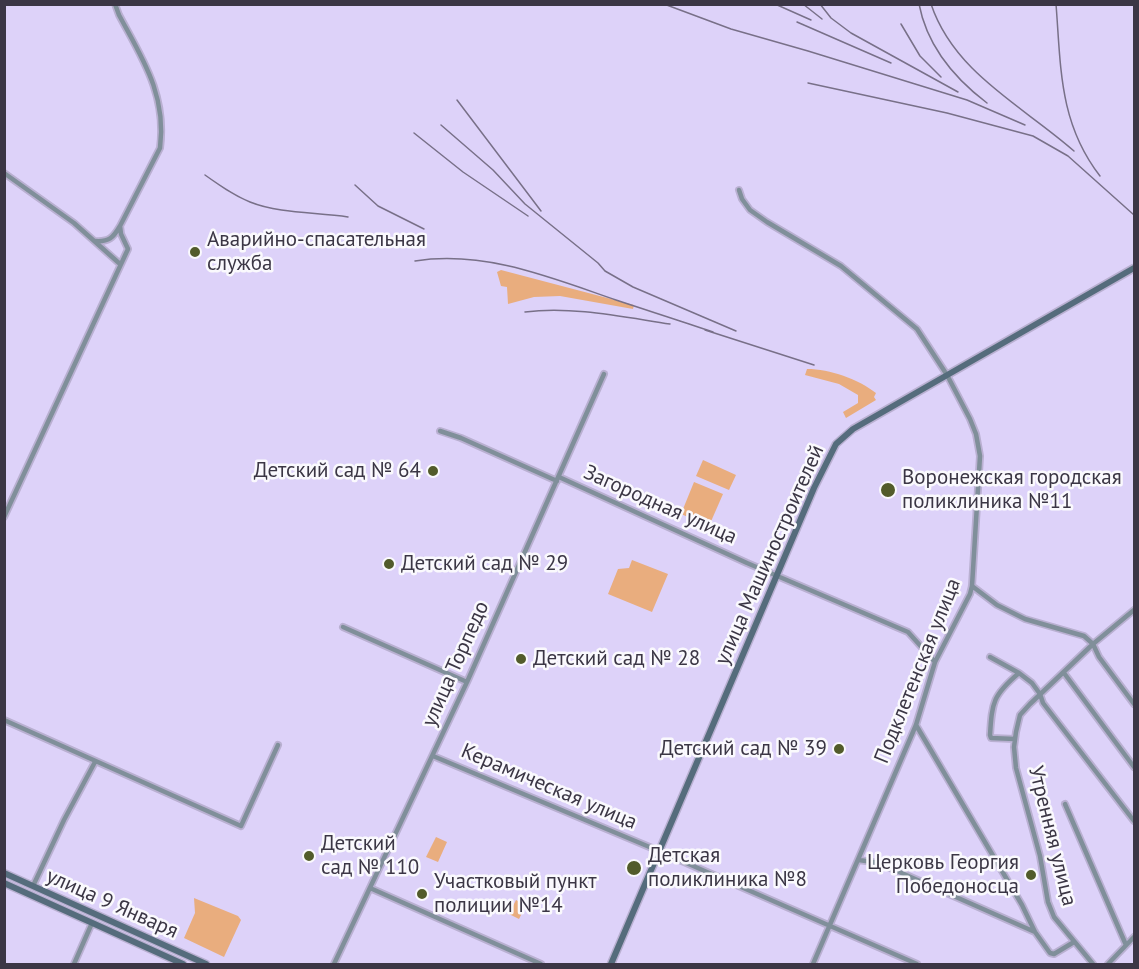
<!DOCTYPE html>
<html>
<head>
<meta charset="utf-8">
<style>
	body { margin:0 }
	#map { position:relative; width:1139px; height:969px; overflow:hidden; background:#ddd2f9; font-family:"PT Sans",sans-serif }
	canvas { display:block }
	.frame { position:absolute; inset:0; border:6px solid #3b3645; pointer-events:none }
</style>
</head>
<body>
<div id="map">
<canvas width="1139" height="969"></canvas>
<div class="frame"></div>
</div>
<script>
const g = document.querySelector('canvas').getContext('2d');
g.lineJoin = 'round';
function fill(path, color) { g.fillStyle = color; g.fill(path, 'evenodd'); }
function strokePath(path, color, width, dash) { g.strokeStyle = color; g.lineWidth = width; g.lineCap = dash ? 'butt' : 'round'; g.setLineDash(dash || []); g.stroke(path); }
function write(font, color, halo, rows, align = 'center') {
  g.font = font + ' "PT Sans",sans-serif'; g.lineWidth = 5; g.setLineDash([]); g.textBaseline = 'middle'; g.strokeStyle = halo; g.fillStyle = color; for (const [text, x, y, turn = 0] of rows) {
    g.save(); g.translate(x, y); g.rotate((+turn || 0) * Math.PI / 180); g.textAlign = isNaN(turn) ? turn : align; if (halo) g.strokeText(text, 0, 0); g.fillText(text, 0, 0); g.restore();
  }
}
fill(new Path2D(`
	M 501,270 L 634,305 L 633,309 L 560,296 L 534,297 L 508,304 L 507,287 L 501,286 L 497,272 Z
	M 807,369 C 830,369 858,379 876,393 L 874,397 L 876,400 L 846,418 L 843,412 L 858,403 L 858,395 L 839,384 L 805,375 Z
	M 703,460 L 736,475 L 729,490 L 696,476 Z
	M 694,482 L 723,494 L 709,526 L 681,514 Z
	M 632,560 L 668,574 L 652,612 L 608,594 L 618,569 L 629,568 Z
	M 436,837 L 447,842 L 438,862 L 426,857 Z
	M 194,898 L 238,916 L 241,920 L 224,957 L 184,938 L 195,913 Z
	M 516,900 L 526,905 L 519,919 L 509,914 Z`), '#e9ad7e');
const street = new Path2D(`
	M 4,173 L 74,223 L 120,264
	M 739,190 L 742,199 L 750,210 L 767,222 L 841,266 L 917,329 L 947,375 L 970,419 L 976,434 L 980,456 L 972,586 L 970,594 L 935,662 L 916,725 L 813,964
	M 95,241 C 109,242 113,238 120,226
	M 440,431 L 461,438 L 557,481
	M 559,477 L 747,563 L 908,632 L 935,662
	M 4,517 L 128,249 L 121,234 L 120,226 L 160,148 C 167,95 142,58 119,15 L 115,4
	M 972,586 L 997,605 L 1025,619 L 1084,636 L 1093,644 L 1099,657 L 1134,704
	M 343,627 L 467,682
	M 990,657 L 1019,673 L 1032,683 L 1040,694 L 1043,703 L 1134,821
	M 1064,673 L 1134,767
	M 4,720 L 241,826 L 278,745
	M 916,725 L 1022,905 L 1035,932 L 1050,953 L 1054,954 L 1074,942
	M 1015,739 L 991,738 L 990,735 C 992,702 993,695 1019,673
	M 433,756 L 659,851 L 917,964
	M 1065,804 L 1126,945
	M 859,860 L 879,863 L 1035,932
	M 33,886 L 64,820 L 95,762
	M 370,888 L 541,964
	M 74,964 L 92,923
	M 334,964 L 467,682 L 604,374
	M 1093,964 L 1054,917 L 1048,902 L 1040,856 L 1016,768 L 1014,747 L 1016,732 L 1020,715 L 1030,704 L 1093,644 L 1134,610
	M 1108,964 L 1134,937`);
const secondary = new Path2D(`
	M 4,873 L 206,964
	M 4,883 L 183,964
	M 611,964 L 814,488 L 836,444 L 853,429 L 1134,268`);
strokePath(street, '#b9b0d1', 8);
strokePath(secondary, '#b9b0d1', 9);
strokePath(street, '#808f9a', 4.5);
strokePath(secondary, '#556c7c', 6);
strokePath(new Path2D(`
	M 664,4 L 731,29 L 808,51 L 967,100 L 1025,125
	M 775,4 L 811,20
	M 803,4 L 822,19
	M 820,4 L 831,18 L 851,33 L 958,92
	M 919,4 C 927,46 954,78 987,103
	M 931,4 C 954,73 1023,106 1074,151
	M 1056,4 C 1061,68 1059,123 1100,176
	M 797,22 L 891,63
	M 901,24 L 920,56 L 941,77
	M 808,83 L 947,113 L 1033,136 L 1068,156 L 1134,215
	M 457,100 L 541,211
	M 441,125 L 493,170 L 525,204 L 598,263 L 605,271 L 633,287 L 736,331
	M 414,133 L 463,172 L 528,216
	M 205,175 C 219,185 233,195 250,202 C 280,214 316,212 348,217
	M 355,185 L 378,206 L 424,229
	M 415,261 C 485,250 552,278 616,300 C 649,311 681,321 713,332
	M 525,312 C 572,306 623,317 670,324
	M 705,330 L 814,365`), '#787088', 1.5);
for (const [x, y, r, color] of [
	[195,252,6,"#525b2b"],
	[433,471,6,"#525b2b"],
	[888,490,8,"#525b2b"],
	[389,564,6,"#525b2b"],
	[521,659,6,"#525b2b"],
	[839,749,6,"#525b2b"],
	[309,856,6,"#525b2b"],
	[634,868,8,"#525b2b"],
	[1031,875,6,"#525b2b"],
	[422,894,6,"#525b2b"]
]) { const dot = new Path2D(); dot.arc(x, y, r, 0, 2 * Math.PI); g.fillStyle = color; g.fill(dot); strokePath(dot, '#faf9fd', 2); }
write('21px', '#3b3645', '#faf9fd', [
	["Аварийно-спасательная",207,240],
	["служба",207,264],
	["Детский сад № 64",421,471,"right"],
	["Воронежская городская",902,478],
	["поликлиника №11",902,502],
	["Детский сад № 29",401,564],
	["Детский сад № 28",533,659],
	["Детский сад № 39",827,749,"right"],
	["Детский",321,844],
	["сад № 110",321,868],
	["Детская",648,856],
	["поликлиника №8",648,880],
	["Церковь Георгия",1019,863,"right"],
	["Победоносца",1019,887,"right"],
	["Участковый пункт",434,882],
	["полиции №14",434,906]
], 'left');
write('21px', '#3b3645', '#faf9fd', [
	["Загородная улица",660,505,24],
	["улица Машиностроителей",770,555,-66],
	["улица Торпедо",456,664,-66],
	["Подклетенская улица",918,671,-68],
	["Керамическая улица",549,787,23],
	["Утренняя улица",1052,836,76],
	["улица 9 Января",112,904,24]
]);
</script>
</body>
</html>
